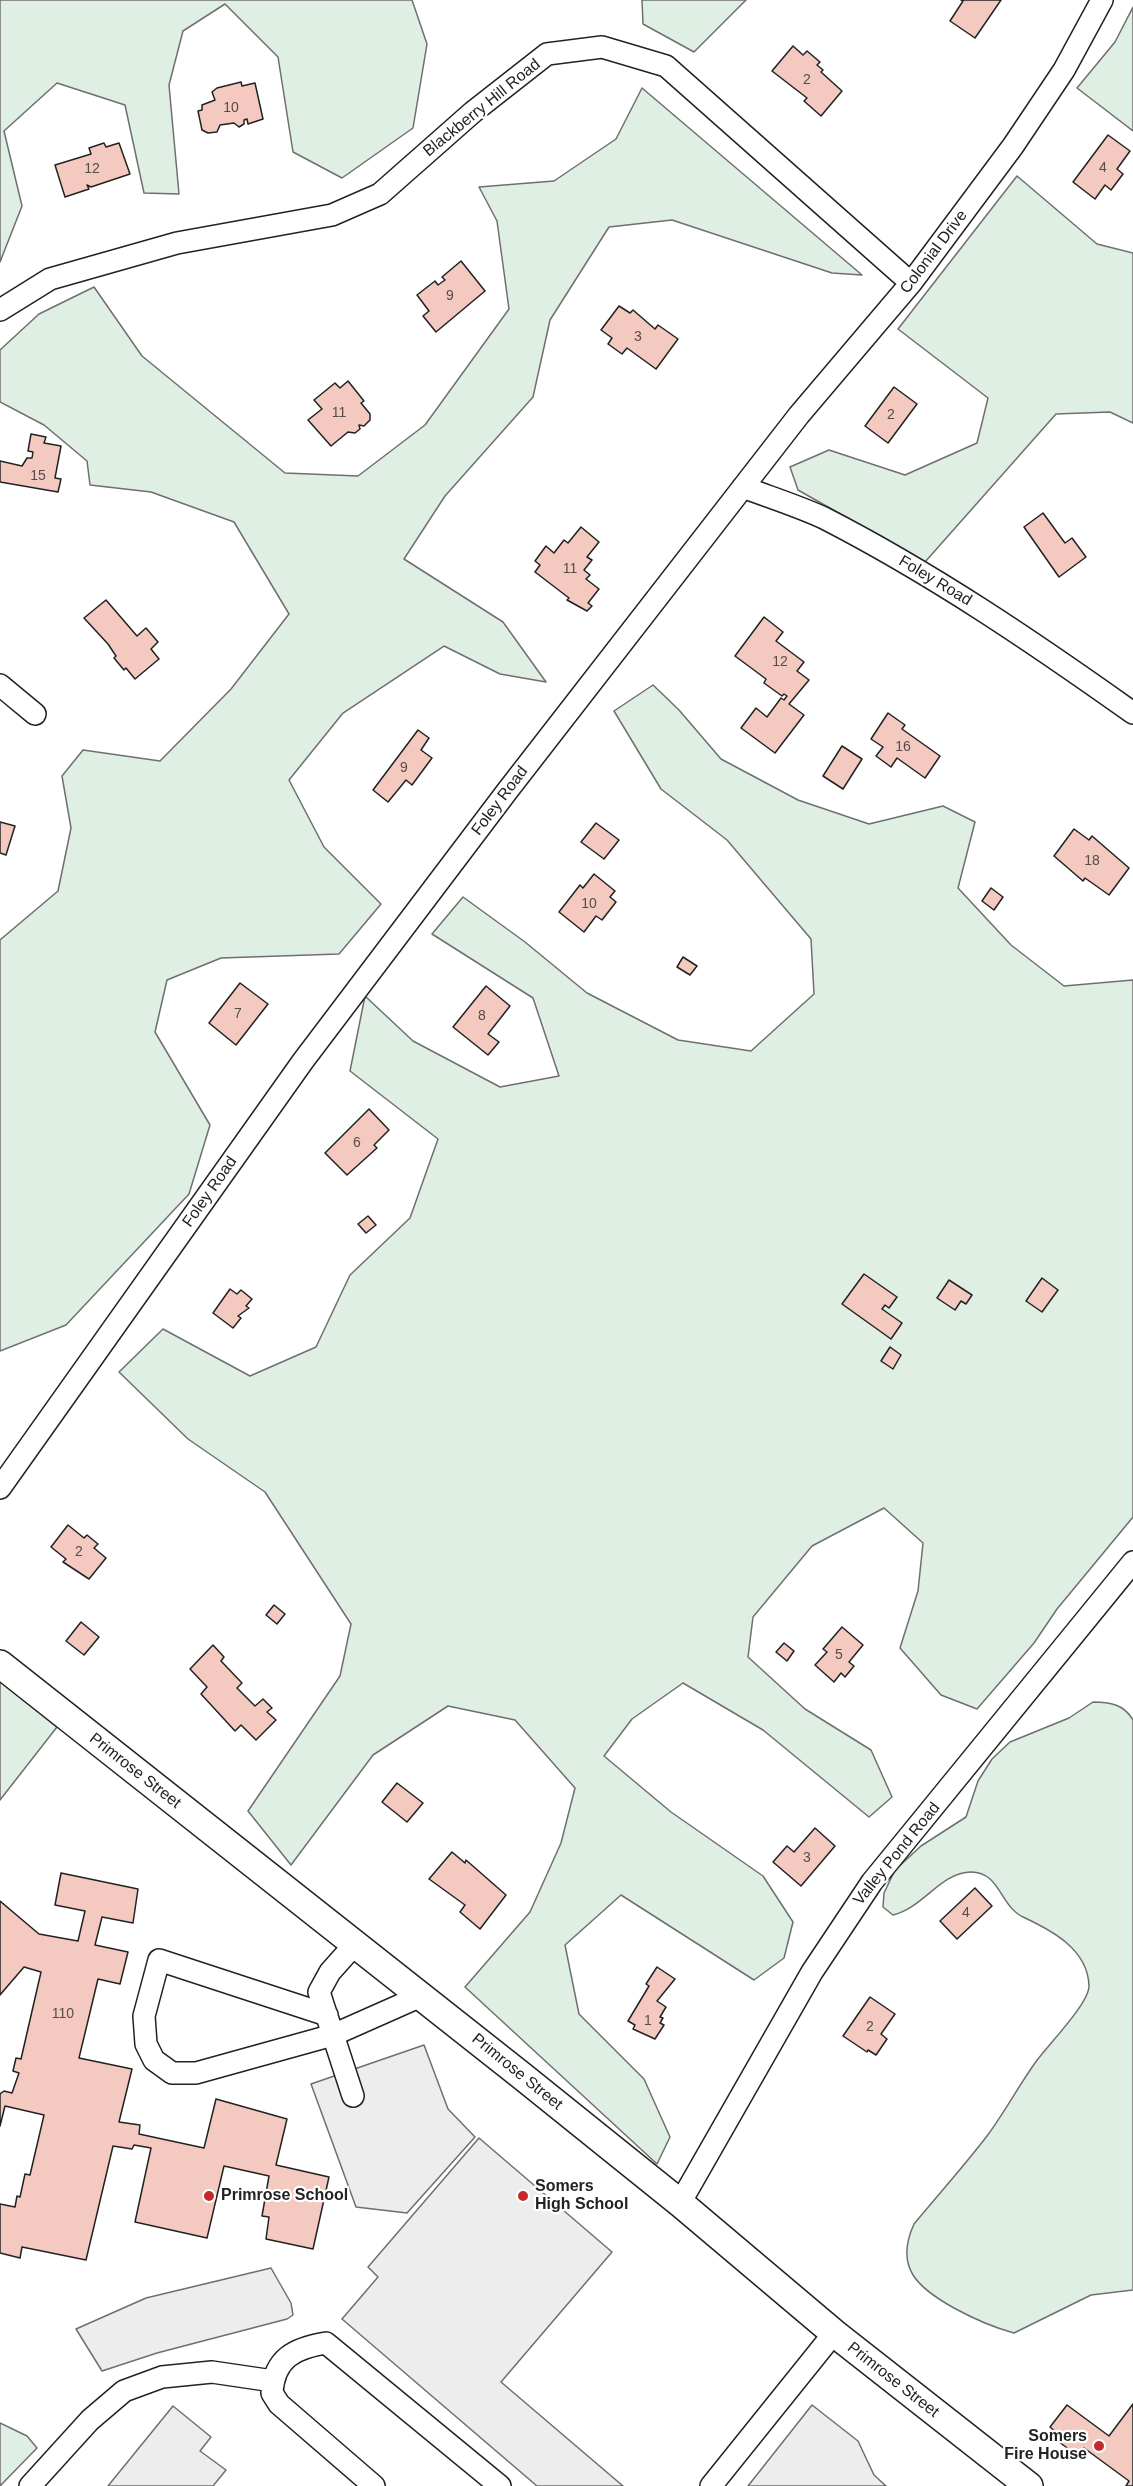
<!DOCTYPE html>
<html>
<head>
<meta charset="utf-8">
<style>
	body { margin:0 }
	canvas { display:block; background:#fff }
</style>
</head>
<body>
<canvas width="1133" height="2486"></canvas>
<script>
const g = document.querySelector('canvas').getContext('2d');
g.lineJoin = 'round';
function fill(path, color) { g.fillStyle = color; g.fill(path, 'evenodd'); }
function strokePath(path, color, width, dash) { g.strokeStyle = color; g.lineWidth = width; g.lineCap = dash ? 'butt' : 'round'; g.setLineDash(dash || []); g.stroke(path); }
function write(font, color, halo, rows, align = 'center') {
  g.font = font + ' Arial,sans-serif'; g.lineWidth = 4.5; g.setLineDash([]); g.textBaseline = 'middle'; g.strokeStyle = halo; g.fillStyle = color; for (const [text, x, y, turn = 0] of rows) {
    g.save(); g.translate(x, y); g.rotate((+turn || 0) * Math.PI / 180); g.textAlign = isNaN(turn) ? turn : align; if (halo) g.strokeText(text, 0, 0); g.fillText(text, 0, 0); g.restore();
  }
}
const green = new Path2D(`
	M 0,0 L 412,0 L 427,44 L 413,128 L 342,178 L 293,152 L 278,57 L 225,4 L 183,31 L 169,85 L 179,194 L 144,193 L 125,105 L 57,83 L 4,131 L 22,206 L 0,262 Z
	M 642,0 L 746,0 L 694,52 L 643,24 Z
	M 1133,7 L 1133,131 L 1077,88 L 1115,42 Z
	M 642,88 L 862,275 L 832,273 L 672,220 L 609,227 L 550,320 L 533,397 L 445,496 L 404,559 L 503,622 L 546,682 L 500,674 L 444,646 L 343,713 L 289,780 L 324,847 L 381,904 L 339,954 L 221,958 L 167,980 L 155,1032 L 210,1125 L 189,1194 L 66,1325 L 0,1351 L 0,940 L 58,891 L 71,828 L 62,776 L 83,750 L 160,761 L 231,689 L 289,614 L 234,522 L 151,492 L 90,485 L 87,461 L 44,425 L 0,402 L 0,350 L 39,314 L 94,287 L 142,356 L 285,473 L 358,476 L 425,425 L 509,309 L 497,221 L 479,187 L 554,181 L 616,139 Z
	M 1017,176 L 1097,244 L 1133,253 L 1133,423 L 1110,412 L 1056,414 L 925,562 L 798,490 L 790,467 L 829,450 L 905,475 L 977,443 L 988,398 L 898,329 Z
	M 653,685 L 679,710 L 721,759 L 798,800 L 869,824 L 943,806 L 975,822 L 958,888 L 1011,945 L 1064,986 L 1133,980 L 1133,1517 L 1057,1609 L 1034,1643 L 977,1709 L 941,1695 L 900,1648 L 918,1591 L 923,1543 L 884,1508 L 812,1546 L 753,1617 L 748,1657 L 805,1709 L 871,1750 L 892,1797 L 869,1817 L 763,1730 L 683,1683 L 632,1719 L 604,1756 L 671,1812 L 763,1876 L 793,1922 L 784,1958 L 754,1980 L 621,1895 L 565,1945 L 579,2014 L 644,2079 L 670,2137 L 657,2164 L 465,1987 L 530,1912 L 561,1843 L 575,1788 L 515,1720 L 448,1706 L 373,1755 L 291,1865 L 248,1811 L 340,1676 L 351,1624 L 265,1492 L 188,1439 L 119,1372 L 163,1329 L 250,1376 L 316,1347 L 350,1275 L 410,1218 L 438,1139 L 350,1071 L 365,996 L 413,1041 L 500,1087 L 559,1076 L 533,998 L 432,934 L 463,897 L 525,942 L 587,993 L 678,1040 L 751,1051 L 814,994 L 811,939 L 727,840 L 661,789 L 614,711 Z
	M 0,1681 L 57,1727 L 0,1800 Z
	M 1093,1702 C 1109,1702 1124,1704 1133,1720 L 1133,2290 L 1091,2295 L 1014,2333 C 992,2327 974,2319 954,2308 C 918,2288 894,2268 914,2224 C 938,2195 964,2166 987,2136 C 1004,2113 1018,2087 1035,2063 C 1046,2047 1089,2004 1089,1986 C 1088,1949 1051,1930 1023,1917 C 1000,1906 1000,1872 971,1872 C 941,1872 923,1908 893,1915 L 883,1907 L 884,1893 L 895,1870 L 921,1846 L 966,1817 L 978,1781 L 992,1759 L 1010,1742 L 1069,1718 Z
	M 0,2423 L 27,2436 L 37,2448 L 0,2486 Z`);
fill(green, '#e0efe3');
strokePath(green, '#6f6f6f', 1.5);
const parking = new Path2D(`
	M 424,2045 L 448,2109 L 475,2137 L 407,2213 L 356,2207 L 311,2084 Z
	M 479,2138 L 612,2252 L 501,2382 L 623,2486 L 537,2486 L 342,2319 L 378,2277 L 368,2267 Z
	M 271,2268 L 291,2303 L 293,2315 L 287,2319 L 157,2353 L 102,2371 L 76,2329 L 146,2298 Z
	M 812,2405 L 858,2441 L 874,2475 L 886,2486 L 748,2486 Z
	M 173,2406 L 211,2437 L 200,2451 L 226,2470 L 213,2486 L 108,2486 Z`);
fill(parking, '#ededed');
strokePath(parking, '#6f6f6f', 1.5);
const building = new Path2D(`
	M 961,0 L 1001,0 L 975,38 L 950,21 L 963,1 Z
	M 793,46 L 803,55 L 807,51 L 820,62 L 817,65 L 823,70 L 821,72 L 842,91 L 821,116 L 804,101 L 807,98 L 772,71 Z
	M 241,82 L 242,86 L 255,83 L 263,119 L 248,124 L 247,119 L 244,120 L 244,124 L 239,127 L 234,123 L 220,125 L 217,132 L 208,133 L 202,130 L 198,111 L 202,110 L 202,105 L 215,100 L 212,92 L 217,88 Z
	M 1108,135 L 1130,151 L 1117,169 L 1123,174 L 1111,190 L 1105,185 L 1095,199 L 1073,182 Z
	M 104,143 L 106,147 L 119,143 L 130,174 L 91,187 L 87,185 L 89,189 L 65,197 L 55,165 L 91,154 L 89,148 Z
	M 461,261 L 485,291 L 436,332 L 423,316 L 429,311 L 417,295 L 435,281 L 438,285 L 445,280 L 442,277 Z
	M 619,306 L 630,313 L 633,310 L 655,329 L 658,325 L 678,339 L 656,369 L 627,348 L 622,354 L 608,344 L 612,338 L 601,330 Z
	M 348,381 L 364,401 L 361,403 L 370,414 L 370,420 L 364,426 L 359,425 L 360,429 L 355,433 L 348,432 L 331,446 L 308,420 L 322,409 L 314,400 L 335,383 L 340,388 Z
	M 894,387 L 917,404 L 888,443 L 865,426 Z
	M 31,434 L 46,437 L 44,443 L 61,446 L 55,478 L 61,479 L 58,492 L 0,482 L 0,461 L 22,466 L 27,458 L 32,458 L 33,452 L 28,451 Z
	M 1043,513 L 1065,543 L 1072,538 L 1086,557 L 1059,577 L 1024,527 Z
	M 581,527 L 599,542 L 587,557 L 592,560 L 584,570 L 590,575 L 586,579 L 599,589 L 588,603 L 592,606 L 587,611 L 567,600 L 569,598 L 535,572 L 540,565 L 535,561 L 546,546 L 554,553 L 564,540 L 568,543 Z
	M 106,600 L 137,636 L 146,628 L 158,642 L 151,649 L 159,659 L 135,679 L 126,668 L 124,670 L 114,658 L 116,656 L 108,644 L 84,618 Z
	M 764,617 L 783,632 L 776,641 L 804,662 L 797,671 L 809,680 L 789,704 L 804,715 L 775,753 L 741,728 L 756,708 L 767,717 L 781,698 L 784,700 L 787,696 L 784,694 L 782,696 L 764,683 L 766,679 L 735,656 Z
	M 888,713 L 905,725 L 902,729 L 940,756 L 925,778 L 897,758 L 891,767 L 876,756 L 883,747 L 871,739 Z
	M 418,730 L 429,738 L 421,750 L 432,758 L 412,785 L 406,780 L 388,802 L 373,790 Z
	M 842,746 L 862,759 L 843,789 L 823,776 Z
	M 0,822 L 15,826 L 6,855 L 0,853 Z
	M 596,823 L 619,840 L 604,859 L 581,842 Z
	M 1074,829 L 1089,840 L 1092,836 L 1129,868 L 1109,895 L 1085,878 L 1083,881 L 1054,856 Z
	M 594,874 L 615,891 L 610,897 L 616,902 L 602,920 L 596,916 L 584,932 L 559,912 L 580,885 L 583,888 Z
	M 991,888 L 1003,897 L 994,910 L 982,901 Z
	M 683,957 L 697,966 L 690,975 L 677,967 Z
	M 240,983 L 268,1004 L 236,1045 L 209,1023 Z
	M 486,986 L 510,1006 L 488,1034 L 499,1042 L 488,1055 L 453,1027 Z
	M 369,1109 L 389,1130 L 374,1145 L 377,1148 L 347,1175 L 325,1153 Z
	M 368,1216 L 376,1225 L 366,1233 L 358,1224 Z
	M 864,1274 L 897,1297 L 889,1308 L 885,1305 L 882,1309 L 902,1323 L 891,1339 L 842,1304 Z
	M 1042,1278 L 1058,1290 L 1042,1312 L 1026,1301 Z
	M 949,1280 L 972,1295 L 966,1304 L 961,1301 L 955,1310 L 937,1298 Z
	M 230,1289 L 237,1294 L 241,1290 L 252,1299 L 246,1306 L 249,1308 L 238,1316 L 241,1318 L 233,1328 L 213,1313 Z
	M 890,1347 L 901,1355 L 893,1369 L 881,1361 Z
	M 68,1525 L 84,1538 L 87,1535 L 98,1544 L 94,1548 L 106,1558 L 89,1579 L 63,1562 L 66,1559 L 51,1547 Z
	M 274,1605 L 285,1614 L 277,1624 L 266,1615 Z
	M 81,1622 L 99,1637 L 84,1655 L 66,1641 Z
	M 842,1627 L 863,1645 L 849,1662 L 854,1666 L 845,1677 L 841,1673 L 834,1682 L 815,1665 L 827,1652 L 823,1649 Z
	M 784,1643 L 794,1651 L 787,1661 L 776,1652 Z
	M 213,1645 L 224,1657 L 221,1661 L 242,1683 L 237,1688 L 255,1706 L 263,1699 L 272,1708 L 267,1712 L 276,1720 L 256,1740 L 241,1725 L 235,1731 L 201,1694 L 207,1687 L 190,1669 Z
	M 397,1783 L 423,1803 L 407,1822 L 382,1802 Z
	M 815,1828 L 835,1846 L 801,1886 L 773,1862 L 787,1846 L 794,1852 Z
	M 452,1852 L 465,1863 L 466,1860 L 506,1895 L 480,1929 L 460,1912 L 465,1905 L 429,1879 Z
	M 61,1873 L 138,1889 L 133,1923 L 102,1917 L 95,1945 L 128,1952 L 120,1984 L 98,1979 L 79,2058 L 132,2069 L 119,2122 L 140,2125 L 139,2134 L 204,2148 L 216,2099 L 287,2119 L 276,2165 L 329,2177 L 313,2249 L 266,2239 L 269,2217 L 262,2216 L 269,2176 L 224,2166 L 207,2238 L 135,2222 L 151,2148 L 134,2145 L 132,2149 L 113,2146 L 86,2260 L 22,2247 L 20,2258 L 0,2253 L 0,2204 L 15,2207 L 17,2196 L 20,2197 L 25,2174 L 30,2175 L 44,2115 L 5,2106 L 0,2126 L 0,2094 L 4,2091 L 12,2093 L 19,2073 L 13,2071 L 16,2058 L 21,2059 L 41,1972 L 24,1967 L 0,1995 L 0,1901 L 39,1934 L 78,1941 L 85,1911 L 55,1905 Z
	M 975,1888 L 992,1906 L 957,1939 L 940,1921 Z
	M 657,1967 L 675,1979 L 657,2001 L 666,2007 L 660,2017 L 663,2018 L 660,2023 L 664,2025 L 655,2039 L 633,2029 L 635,2025 L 628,2021 L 649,1986 L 646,1984 Z
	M 870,1997 L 895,2014 L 881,2034 L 887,2039 L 876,2055 L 868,2050 L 867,2052 L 843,2036 Z
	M 1133,2404 L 1133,2486 L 1126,2486 L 1129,2481 L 1084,2448 L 1078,2456 L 1055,2439 L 1058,2434 L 1050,2427 L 1067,2405 L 1109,2436 Z`);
fill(building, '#f3c9c0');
strokePath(building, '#222', 1.5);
const minor = new Path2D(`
	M 0,310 L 50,279 L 177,243 L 332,215 L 380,194 L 473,112 L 547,54 L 602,47 L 666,66 L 911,283
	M 743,487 C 769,497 798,506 824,518 C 933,574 1033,642 1133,713
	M 0,685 L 35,714
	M 0,1488 L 303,1061 L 508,790 L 799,415 L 911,283 L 1013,146 L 1064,70 L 1102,0
	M 327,2015 L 159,1960 L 144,2016 L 146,2044 L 154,2060 L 172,2073 L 196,2073 L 333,2035 L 421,1996
	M 353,2096 L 319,1992 L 330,1972 L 355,1944
	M 680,2203 L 812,1972 L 872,1882 L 1133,1562
	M 30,2486 L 90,2420 L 124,2391 L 162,2377 L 212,2372 L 273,2381
	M 374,2486 L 279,2404 L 272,2393 C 274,2358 295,2348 326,2343 L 500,2486
	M 711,2486 L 834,2333`);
const major = new Path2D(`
	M 0,1664 L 522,2076 L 680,2203 L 834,2333 L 1029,2486`);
strokePath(minor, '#222', 24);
strokePath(major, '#222', 30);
strokePath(minor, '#fff', 21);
strokePath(major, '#fff', 27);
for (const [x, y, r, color] of [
	[209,2196,6,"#c62828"],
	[523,2196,6,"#c62828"],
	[1099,2446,6,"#c62828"]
]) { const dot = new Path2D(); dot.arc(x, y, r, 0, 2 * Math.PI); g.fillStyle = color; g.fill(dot); strokePath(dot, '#fff', 2); }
write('14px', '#564c4a', null, [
	["2",807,80],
	["10",231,108],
	["4",1103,168],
	["12",92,169],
	["9",450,296],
	["3",638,337],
	["11",339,413],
	["2",891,415],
	["15",38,476],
	["11",570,569],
	["12",780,662],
	["16",903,747],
	["9",404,768],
	["18",1092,861],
	["10",589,904],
	["7",238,1014],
	["8",482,1016],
	["6",357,1143],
	["2",79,1552],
	["5",839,1655],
	["3",807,1858],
	["4",966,1913],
	["110",63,2014],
	["1",648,2021],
	["2",870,2027]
]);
write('16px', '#222', '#fff', [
	["Blackberry Hill Road",482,108,-39],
	["Colonial Drive",934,252,-53],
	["Foley Road",935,581,31],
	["Foley Road",500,801,-53],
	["Foley Road",210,1192,-55],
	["Primrose Street",135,1771,38],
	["Valley Pond Road",897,1854,-51],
	["Primrose Street",517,2072,39],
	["Primrose Street",893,2380,38]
]);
write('bold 16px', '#222', '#fff', [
	["Somers",535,2187],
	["High School",535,2205],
	["Primrose School",221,2196],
	["Somers",1087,2437,"right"],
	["Fire House",1087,2455,"right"]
], 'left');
</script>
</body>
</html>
